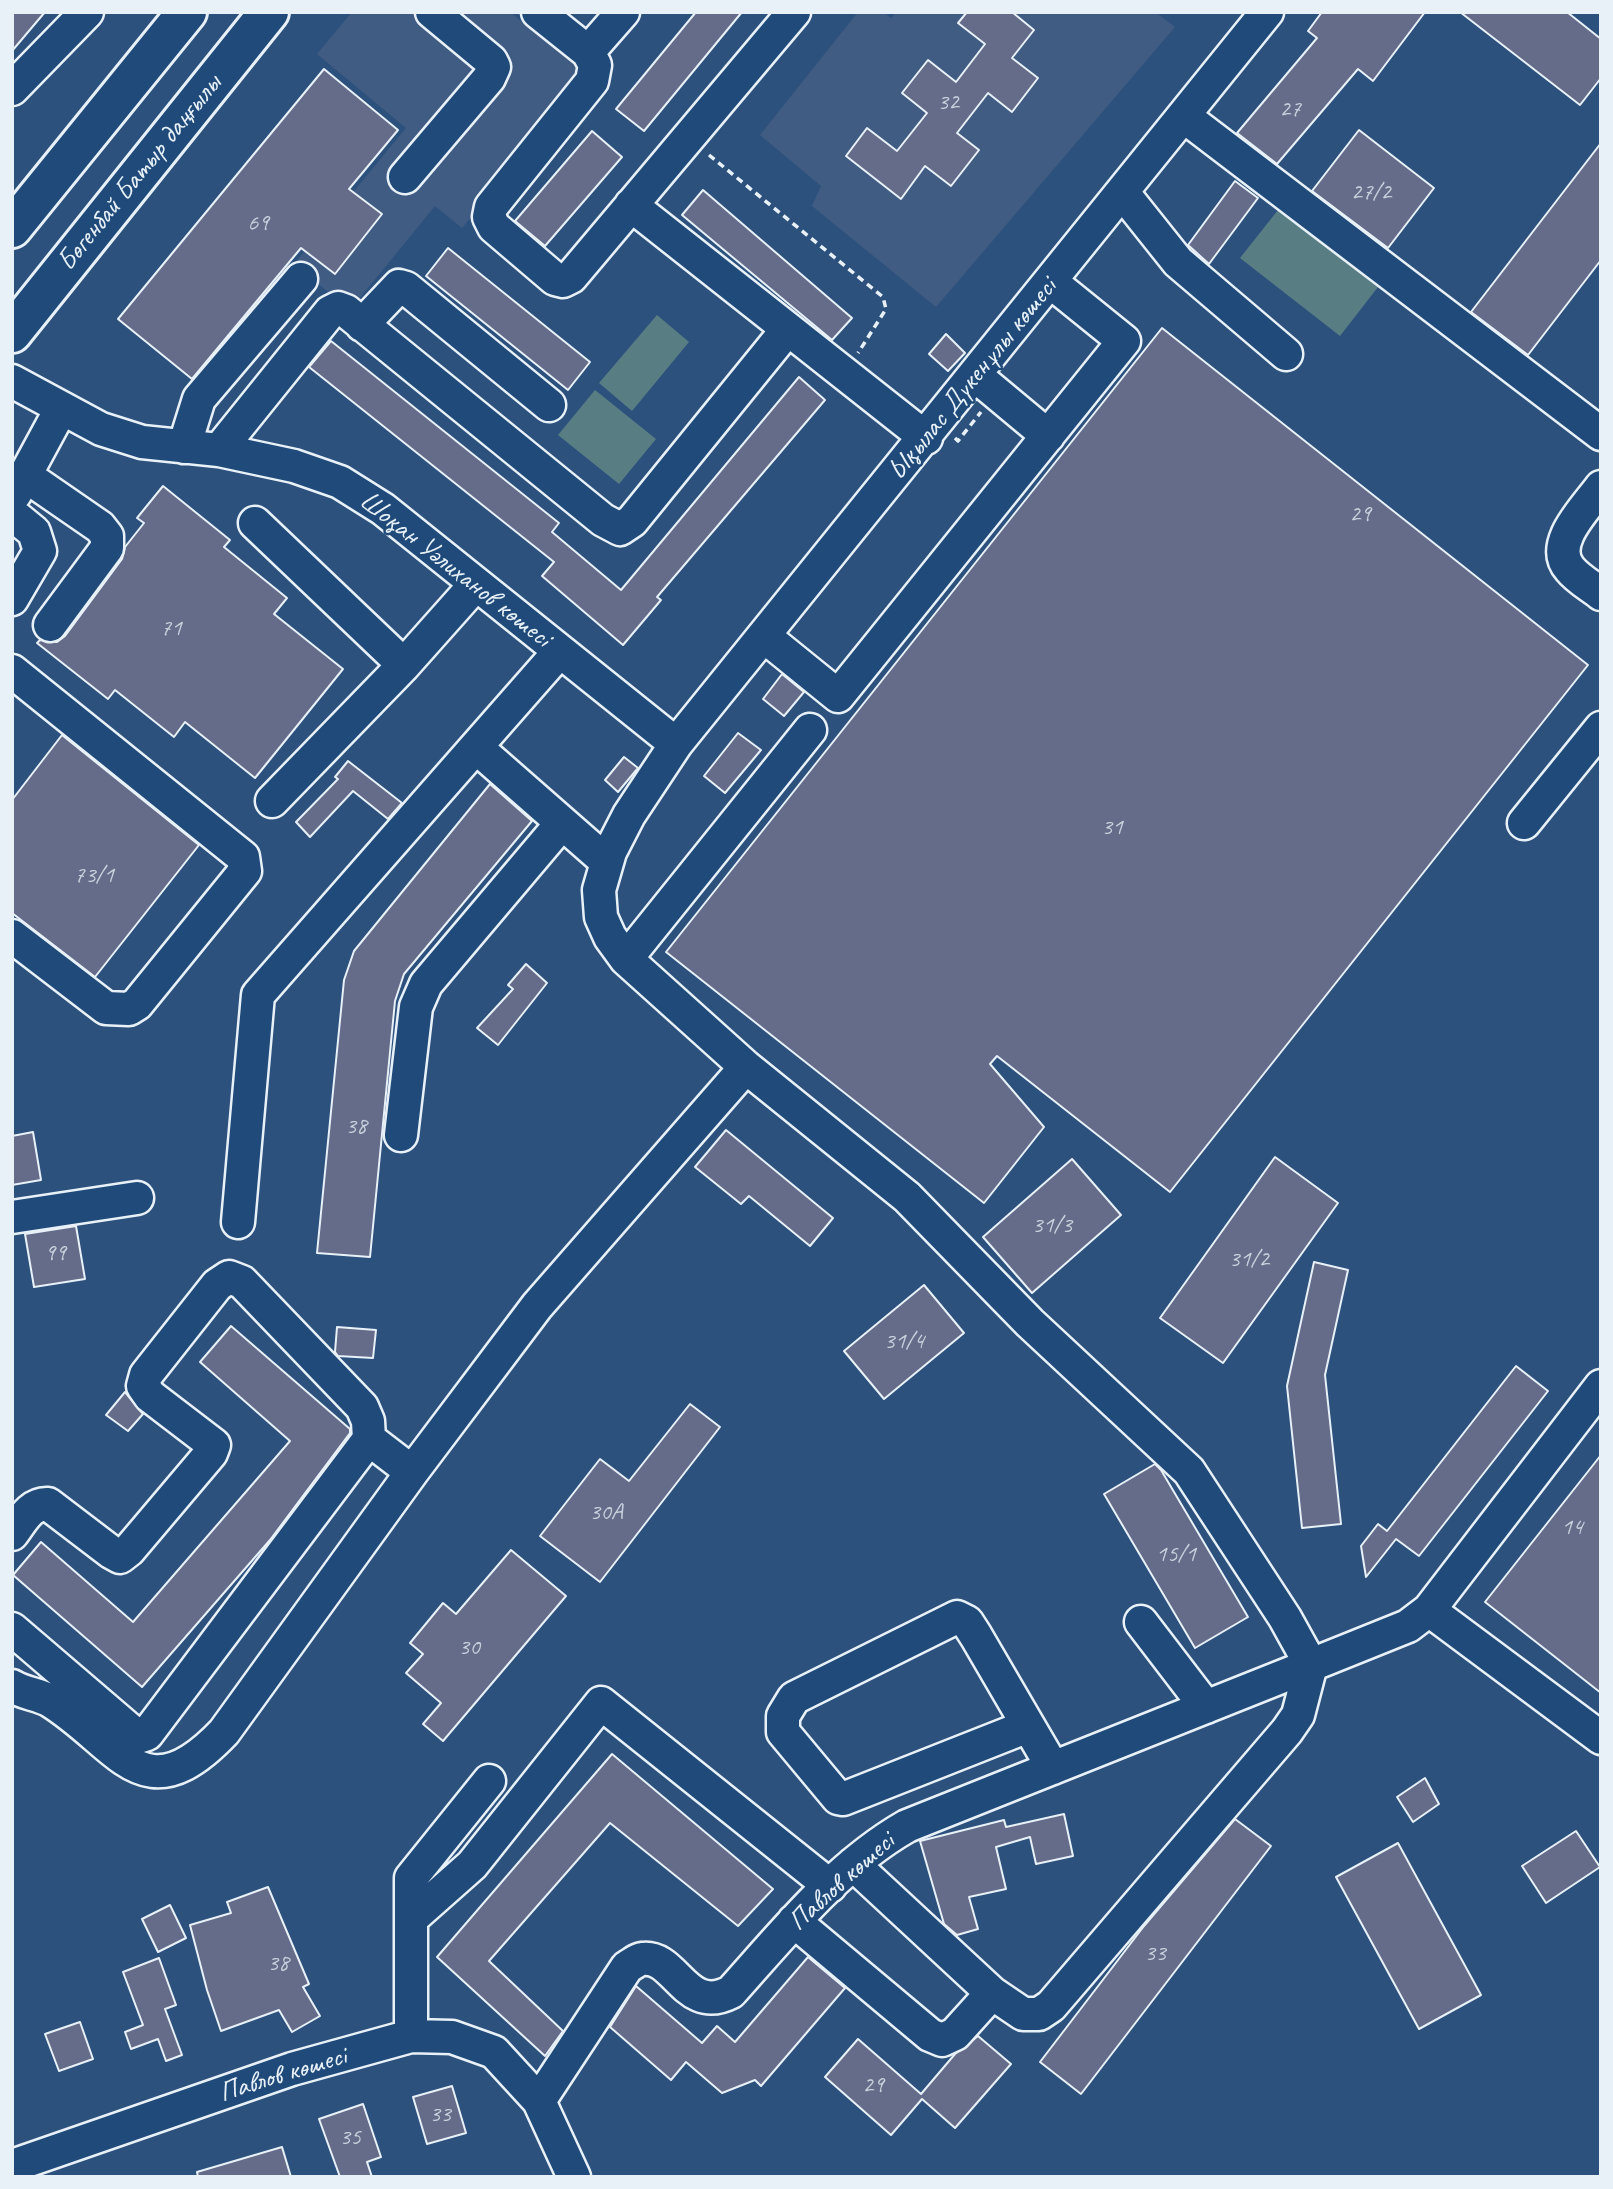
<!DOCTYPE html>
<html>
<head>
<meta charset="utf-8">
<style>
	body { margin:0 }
	#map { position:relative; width:1613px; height:2189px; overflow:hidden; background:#2d517d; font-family:Caveat,sans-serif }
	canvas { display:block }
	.frame { position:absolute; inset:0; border:14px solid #e8f1f8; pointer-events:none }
</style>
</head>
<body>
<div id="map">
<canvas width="1613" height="2189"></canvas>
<div class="frame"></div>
</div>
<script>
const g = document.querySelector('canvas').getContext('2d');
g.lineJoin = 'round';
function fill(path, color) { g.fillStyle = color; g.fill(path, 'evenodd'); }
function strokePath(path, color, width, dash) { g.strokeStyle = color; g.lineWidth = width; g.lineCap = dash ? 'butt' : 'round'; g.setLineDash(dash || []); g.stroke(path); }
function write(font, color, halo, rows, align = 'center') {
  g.font = font + ' Caveat,sans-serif'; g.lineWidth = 5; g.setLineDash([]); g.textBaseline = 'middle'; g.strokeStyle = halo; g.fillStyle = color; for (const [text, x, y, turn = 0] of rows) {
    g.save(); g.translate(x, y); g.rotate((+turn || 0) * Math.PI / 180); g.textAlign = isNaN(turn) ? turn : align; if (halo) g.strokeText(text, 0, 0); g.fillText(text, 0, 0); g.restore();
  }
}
fill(new Path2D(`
	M 352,12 L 510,12 L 576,66 L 579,86 L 462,228 L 435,206 L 350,310 L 294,264 L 406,128 L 317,54 Z
	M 858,12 L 883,12 L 891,18 L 897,12 L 1155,12 L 1175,27 L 936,307 L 812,206 L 821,186 L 760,135 Z`), '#415c83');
fill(new Path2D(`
	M 1278,210 L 1378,287 L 1340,336 L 1240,258 Z
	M 657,315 L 689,342 L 632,411 L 599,383 Z
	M 595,390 L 656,439 L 619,484 L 558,435 Z`), '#587e84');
const building = new Path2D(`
	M 12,12 L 45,12 L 12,51 Z
	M 696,12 L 742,12 L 644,131 L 616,109 Z
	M 967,12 L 1012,12 L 1034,30 L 1012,58 L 1038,78 L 1012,112 L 988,93 L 957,133 L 979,150 L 951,186 L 925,166 L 901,199 L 846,156 L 867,128 L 897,151 L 927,113 L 902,93 L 928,60 L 956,82 L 985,44 L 958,23 Z
	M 1322,12 L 1425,12 L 1373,81 L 1358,69 L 1277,164 L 1237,133 L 1317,38 L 1308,31 Z
	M 1460,12 L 1567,12 L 1601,39 L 1601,78 L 1580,105 Z
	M 324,69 L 398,130 L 349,189 L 382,214 L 335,274 L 301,248 L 192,379 L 118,319 Z
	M 1359,130 L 1434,188 L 1388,248 L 1312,191 Z
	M 592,131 L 622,157 L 545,246 L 515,221 Z
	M 1601,143 L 1601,260 L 1528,355 L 1471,312 Z
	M 1235,181 L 1258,198 L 1209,264 L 1188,245 Z
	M 703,190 L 852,318 L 832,340 L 682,215 Z
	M 448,248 L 590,362 L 568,390 L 426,276 Z
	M 1162,328 L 1588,665 L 1170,1192 L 997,1056 L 990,1064 L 1044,1127 L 984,1203 L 666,952 Z
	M 946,334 L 965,353 L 948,371 L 929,354 Z
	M 331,341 L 559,523 L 552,532 L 621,590 L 799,377 L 825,400 L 657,597 L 661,600 L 623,645 L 542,576 L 554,562 L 309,367 Z
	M 163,486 L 230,540 L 224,547 L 287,598 L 274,614 L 343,669 L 255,778 L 185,722 L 174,737 L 115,690 L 108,699 L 37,643 L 40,640 L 57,642 L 65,636 L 122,559 L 125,547 L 144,523 L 137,518 Z
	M 782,674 L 804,692 L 784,716 L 763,699 Z
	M 738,733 L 761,750 L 725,793 L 704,776 Z
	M 62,735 L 199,845 L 95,977 L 12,913 L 12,800 Z
	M 624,757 L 638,768 L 618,792 L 605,780 Z
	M 348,761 L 402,803 L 388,819 L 353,791 L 310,837 L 296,822 L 338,779 L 335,777 Z
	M 490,784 L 532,821 L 404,974 L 395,1001 L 370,1257 L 317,1253 L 344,980 L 354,951 Z
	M 526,964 L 547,983 L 498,1045 L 477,1028 L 513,989 L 508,985 Z
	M 726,1130 L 833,1218 L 810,1246 L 749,1196 L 741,1204 L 695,1167 Z
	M 33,1132 L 41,1180 L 12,1185 L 12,1136 Z
	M 1275,1157 L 1338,1203 L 1223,1363 L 1160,1318 Z
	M 1072,1159 L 1121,1215 L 1032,1293 L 983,1237 Z
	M 76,1226 L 85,1279 L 34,1287 L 25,1234 Z
	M 1314,1262 L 1348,1270 L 1325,1375 L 1341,1524 L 1302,1528 L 1287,1386 Z
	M 924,1285 L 964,1333 L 884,1399 L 844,1351 Z
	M 231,1326 L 350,1429 L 350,1433 L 270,1540 L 142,1687 L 13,1575 L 41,1542 L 133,1622 L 290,1441 L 200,1362 Z
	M 337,1327 L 376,1330 L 373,1358 L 338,1356 L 335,1352 Z
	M 1516,1366 L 1548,1391 L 1419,1556 L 1396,1539 L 1366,1577 L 1361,1546 L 1378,1524 L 1387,1531 Z
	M 125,1392 L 143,1414 L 128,1431 L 106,1415 Z
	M 690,1404 L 720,1427 L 600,1582 L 540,1536 L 600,1459 L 629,1481 Z
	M 1601,1455 L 1601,1693 L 1485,1602 Z
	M 1155,1464 L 1161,1470 L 1248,1617 L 1195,1648 L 1104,1494 Z
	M 511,1550 L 566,1596 L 443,1741 L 423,1724 L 441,1703 L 406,1673 L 423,1654 L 410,1643 L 443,1603 L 456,1614 Z
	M 612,1754 L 773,1889 L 738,1926 L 610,1823 L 489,1961 L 563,2031 L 545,2056 L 437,1957 Z
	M 1425,1778 L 1439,1804 L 1413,1822 L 1397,1797 Z
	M 1064,1814 L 1073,1856 L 1036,1864 L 1030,1837 L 996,1847 L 1006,1889 L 969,1897 L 978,1929 L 957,1935 L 944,1924 L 920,1841 L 1004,1820 L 1006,1827 Z
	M 1235,1819 L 1271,1846 L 1081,2094 L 1040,2062 L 1144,1926 Z
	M 1576,1831 L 1600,1867 L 1546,1903 L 1522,1866 Z
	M 1398,1843 L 1481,1995 L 1419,2029 L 1336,1877 Z
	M 268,1887 L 309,1984 L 303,1987 L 320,2016 L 292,2032 L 279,2010 L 221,2031 L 207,1990 L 190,1925 L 231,1913 L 227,1902 Z
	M 170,1905 L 186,1938 L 158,1952 L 142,1919 Z
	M 808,1957 L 845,1988 L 761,2086 L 755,2080 L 722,2093 L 686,2062 L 671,2080 L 610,2027 L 636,1986 L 702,2043 L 717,2026 L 735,2042 Z
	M 159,1958 L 176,2005 L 165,2009 L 182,2055 L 166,2061 L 158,2039 L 131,2049 L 125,2032 L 143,2025 L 123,1972 Z
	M 80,2022 L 93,2059 L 59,2071 L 45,2034 Z
	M 978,2036 L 1011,2064 L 955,2128 L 922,2099 L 891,2135 L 825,2077 L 858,2039 L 921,2094 L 955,2054 Z
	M 452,2086 L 466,2133 L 427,2144 L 413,2097 Z
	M 363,2104 L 381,2157 L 367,2162 L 372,2177 L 340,2177 L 319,2119 Z
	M 282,2147 L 291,2177 L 198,2177 L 197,2172 Z`);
fill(building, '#646c89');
strokePath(building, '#e8f1f8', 2);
const minor = new Path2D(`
	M 538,12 L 588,52 L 595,65 L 592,81 L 491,207 L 489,217 L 494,227 L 555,279 L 563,281 L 571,277 L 794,12
	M 1267,12 L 676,744 L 629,815 L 610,852 L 599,890 L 601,917 L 610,937 L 626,959 L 746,1067 L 907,1197 L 1030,1323 L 1189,1471 L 1285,1618 L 1311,1665 L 1408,1626 L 1429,1610 L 1601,1386
	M 588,52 L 623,12
	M 12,89 L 87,12
	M 1185,117 L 1601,434
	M 405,177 L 489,78 L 494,67 L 491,61 L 432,12
	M 1123,193 L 1178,262 L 1286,354
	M 631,205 L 926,438
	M 362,325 L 399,286 L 406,288 L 549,405
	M 976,376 L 1048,436
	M 12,381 L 101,429 L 142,442 L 219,450 L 294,466 L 340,482 L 383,509 L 676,744
	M 184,447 L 199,399 L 301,279
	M 219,450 L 330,312 L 338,308 L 346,311 L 603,520 L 620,529 L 632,521 L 787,330
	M 26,476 L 100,527 L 107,536 L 107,548 L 50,625
	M 1601,487 C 1586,508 1548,544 1570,569 C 1578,579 1591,586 1601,594
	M 15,494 L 61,409
	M 12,514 L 34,532 L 40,551 L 12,599
	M 255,523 L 404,665
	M 764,636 L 838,696 L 1124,341 L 1051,282
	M 12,671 L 243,857 L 245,871 L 137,1004 L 129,1009 L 106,1008 L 12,936
	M 477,748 L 607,862
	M 272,801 L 404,665 L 476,584
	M 1524,823 L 1601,728
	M 626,959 L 810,730
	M 401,1135 L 416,1007 L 426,984 L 562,823
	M 12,1217 L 137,1198
	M 238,1222 L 258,995 L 560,651
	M 369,1439 L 412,1472
	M 12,1534 C 22,1521 30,1503 48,1504 L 111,1552 L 120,1557 L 129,1550 L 211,1453 L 214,1445 L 150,1396 L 143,1386 L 146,1375 L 217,1285 L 229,1277 L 242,1282 L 362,1407 L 368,1421 L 369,1439 L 147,1734 L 138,1737 L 12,1629
	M 1429,1610 L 1601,1738
	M 1141,1622 L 1206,1707
	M 12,1686 C 24,1694 40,1694 52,1702 C 121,1746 144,1816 224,1732 L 412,1472 L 537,1306 L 746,1067
	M 1028,1726 L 843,1799 L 838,1798 L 783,1732 L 783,1716 L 794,1698 L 957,1617 L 967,1622 L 976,1636 L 1053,1768
	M 853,1864 L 992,1993 L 1023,2014 L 1039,2014 L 1051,2006 L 1287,1731 L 1298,1715 L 1311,1665
	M 411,1919 L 472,1865 L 601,1703 L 830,1886
	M 794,1921 L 930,2035 L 942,2040 L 955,2034 L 992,1993
	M 411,2036 L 411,1878 L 489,1781
	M 539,2101 L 627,1967 C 631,1965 638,1959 642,1959 C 676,1954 685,2016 731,1992 C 784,1933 837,1866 907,1826 L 1311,1665
	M 12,2166 L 292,2069 L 411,2036 L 452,2037 L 494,2052 L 539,2101 L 574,2177`);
const major = new Path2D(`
	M 12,228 L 187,12
	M 12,333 L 269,12`);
strokePath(minor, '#e8f1f8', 37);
strokePath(major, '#e8f1f8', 44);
strokePath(new Path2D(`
	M 709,155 L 883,297 L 886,309 L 858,353
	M 955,438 L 958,441 L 981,412`), '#e8f1f8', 3.5, [7, 5]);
strokePath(minor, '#1f4a7a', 32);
strokePath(major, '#1f4a7a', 38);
write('24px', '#c7d0dc', null, [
	["32",948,103],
	["27",1290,110],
	["27/2",1371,193],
	["69",258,224],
	["29",1360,515],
	["71",171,629],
	["31",1112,828],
	["73/1",94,876],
	["38",356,1127],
	["31/3",1052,1226],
	["99",55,1254],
	["31/2",1249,1260],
	["31/4",904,1342],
	["30А",606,1513],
	["14",1572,1528],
	["15/1",1176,1555],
	["30",469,1648],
	["33",1155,1954],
	["38",278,1964],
	["29",873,2086],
	["33",440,2115],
	["35",350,2138]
]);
write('28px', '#e8f1f8', '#1f4a7a', [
	["Бөгенбай Батыр даңғылы",140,173,-51],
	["Ықылас Дүкенұлы көшесі",973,379,-51],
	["Шоқан Уәлиханов көшесі",455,570,38],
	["Павлов көшесі",842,1882,-42],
	["Павлов көшесі",283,2075,-17]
]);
</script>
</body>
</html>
